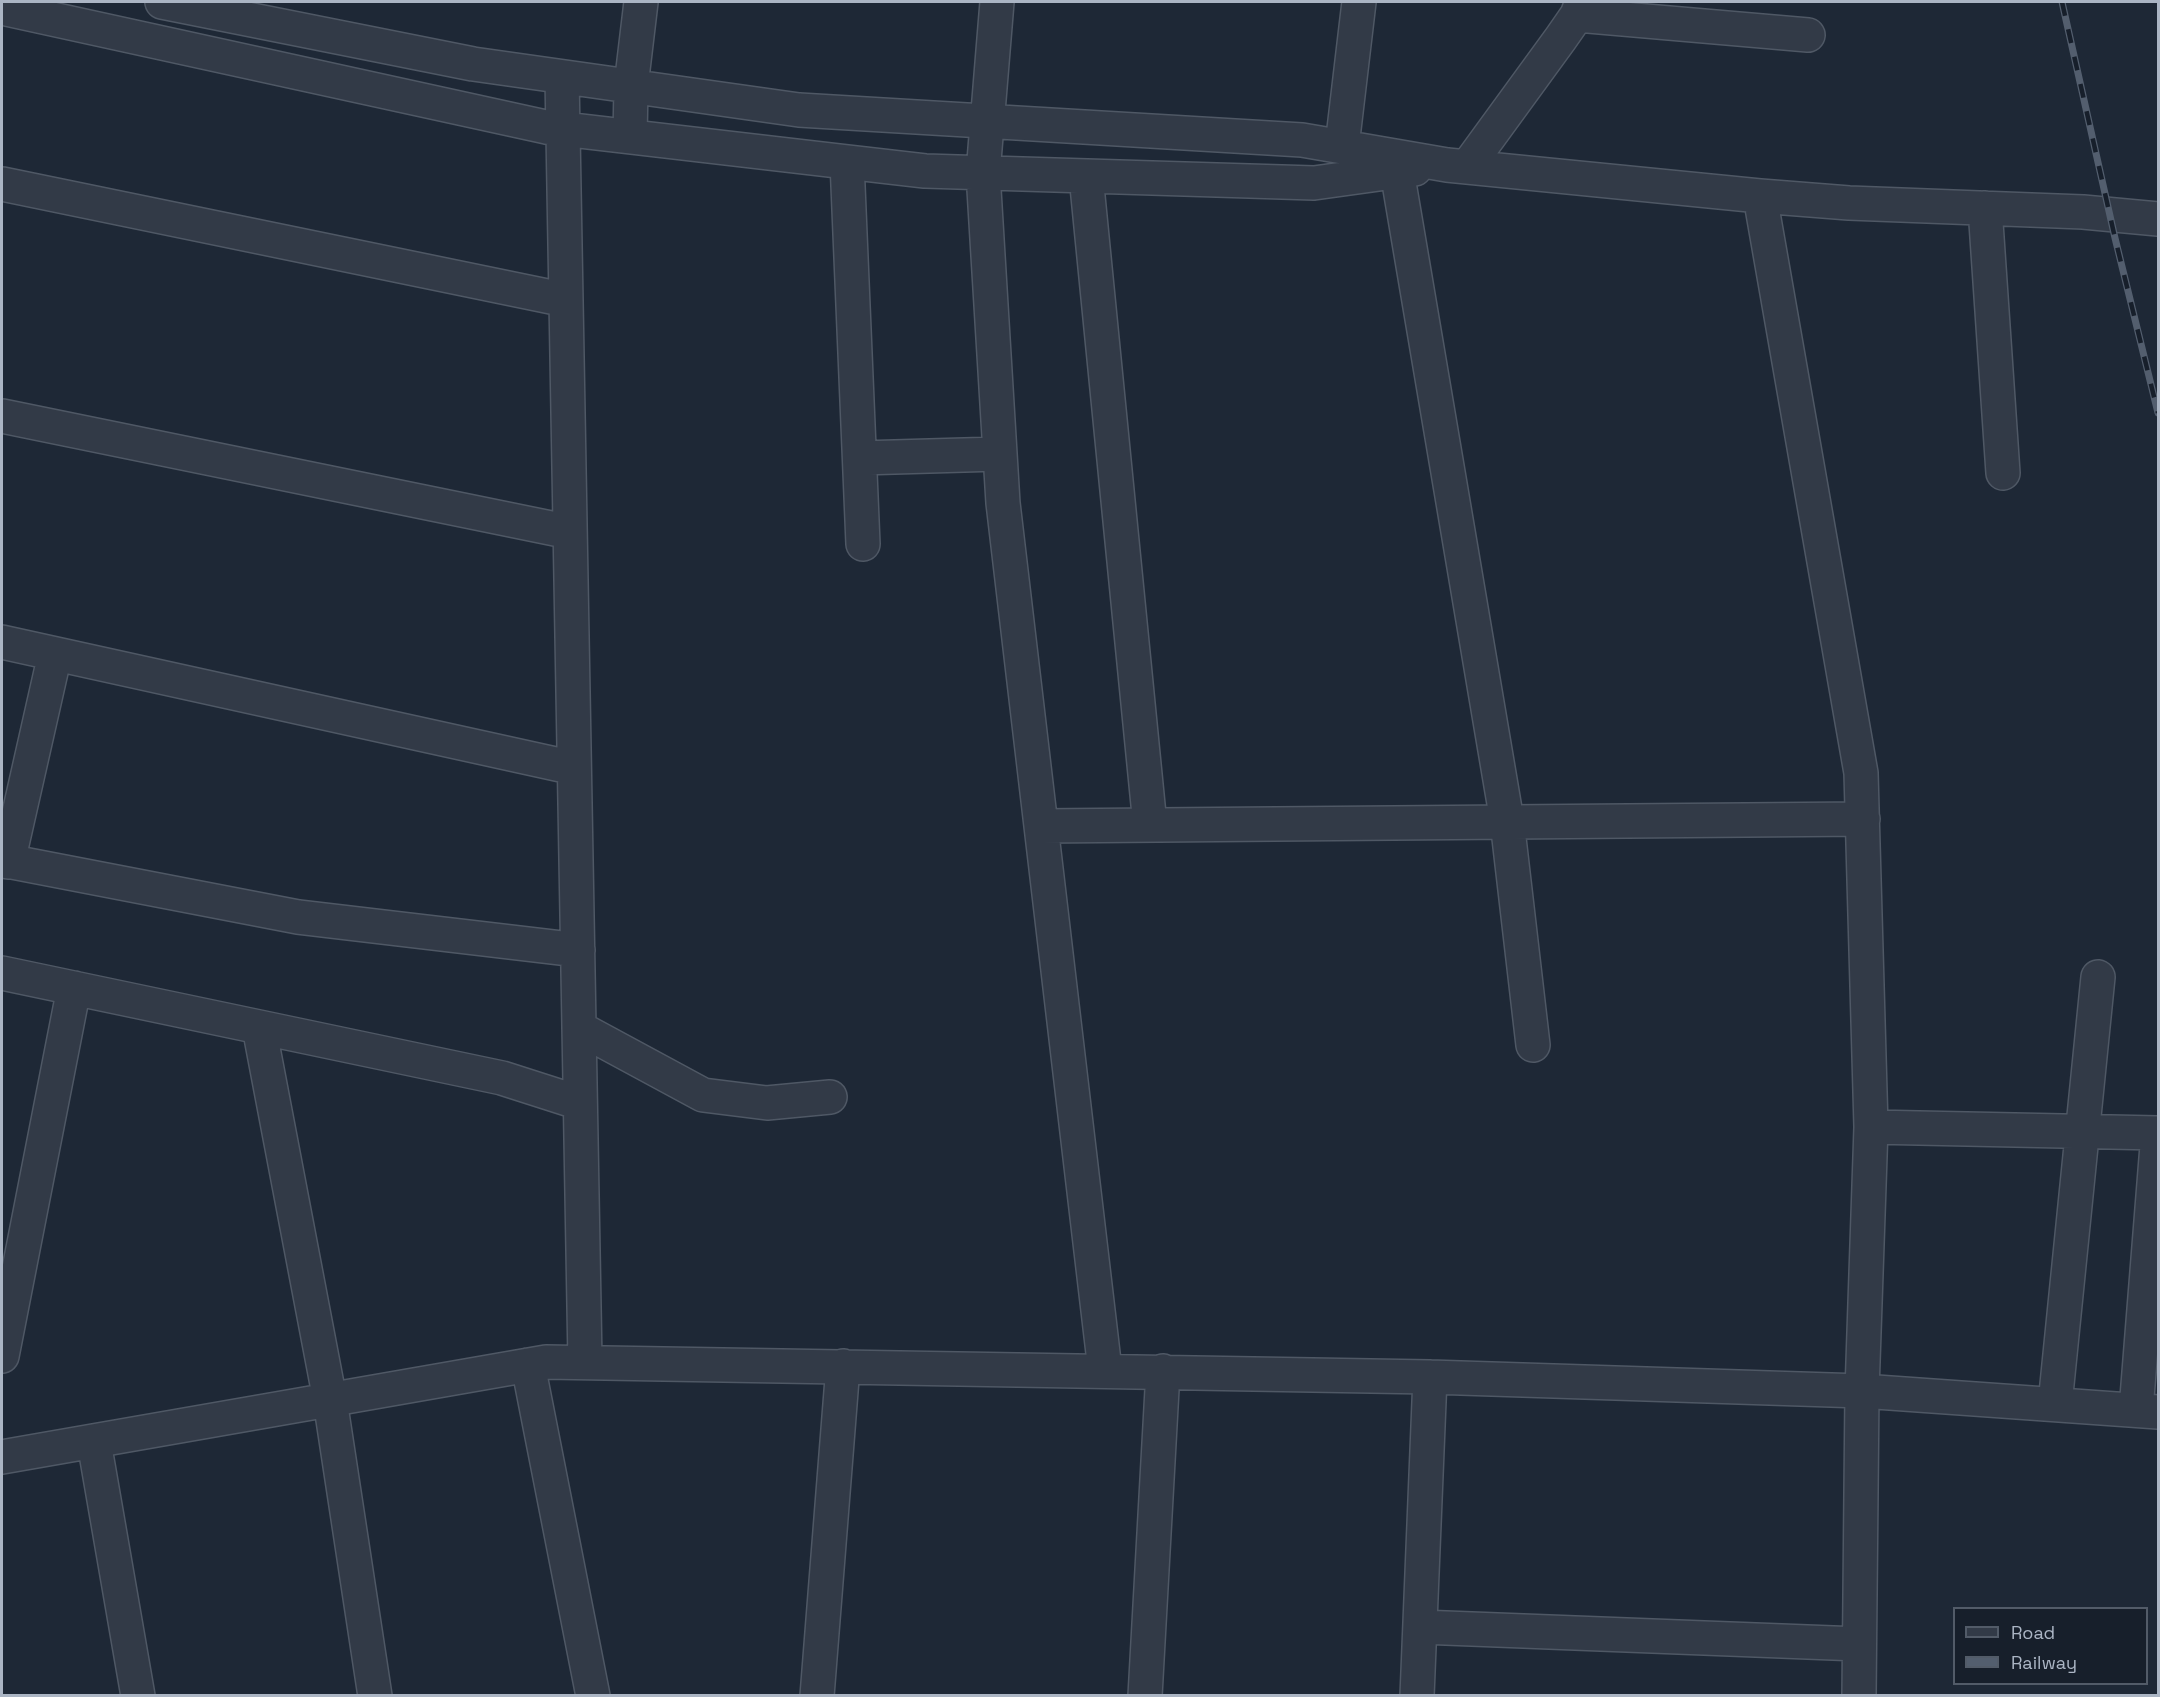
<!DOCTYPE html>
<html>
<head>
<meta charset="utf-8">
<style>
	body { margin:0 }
	#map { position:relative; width:2160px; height:1697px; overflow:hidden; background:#1e2836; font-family:"Space Grotesk",sans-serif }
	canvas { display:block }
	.frame { position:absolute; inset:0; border:3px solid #abb5c4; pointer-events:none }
	.legend { position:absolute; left:1953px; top:1607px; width:195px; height:78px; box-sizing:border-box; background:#171f2b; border:2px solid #525b68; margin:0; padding:8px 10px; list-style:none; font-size:18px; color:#abb5c4 }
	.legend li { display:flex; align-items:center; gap:12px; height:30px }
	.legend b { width:30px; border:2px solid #525b68 }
</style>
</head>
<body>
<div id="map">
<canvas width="2160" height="1697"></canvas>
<div class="frame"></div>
<ul class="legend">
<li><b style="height:8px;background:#323a47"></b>Road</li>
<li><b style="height:8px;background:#535e6e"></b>Railway</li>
</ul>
</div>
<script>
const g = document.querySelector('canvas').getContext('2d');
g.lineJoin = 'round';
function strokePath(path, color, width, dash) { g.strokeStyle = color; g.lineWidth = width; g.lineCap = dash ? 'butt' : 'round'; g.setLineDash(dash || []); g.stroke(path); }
const minor = new Path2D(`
	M 162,2 L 473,64 L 799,110 L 1302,140 L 1447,165 L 1760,196 L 1849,203 L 2083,212 L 2158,219
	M 997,2 L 983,173 L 1003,503 L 1105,1370
	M 2,8 L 546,127 L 847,162 L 925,171 L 1314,183 L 1415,169
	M 1577,15 L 1808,35
	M 562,77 L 585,1362
	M 630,137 L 631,86 L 641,2
	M 1342,146 L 1359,2
	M 847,162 L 863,544
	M 1467,167 L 1561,38 L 1577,15 L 1582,2
	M 1397,171 L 1507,821 L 1533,1045
	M 1086,176 L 1150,825
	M 2,184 L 566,300
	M 1760,196 L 1861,773 L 1871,1127 L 1862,1391 L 1859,1696
	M 1985,208 L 2003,473
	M 2,416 L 570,532
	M 860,458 L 999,454
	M 2,642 L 574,768
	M 1041,826 L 1863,819
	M 2,860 L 298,917 L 578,950
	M 8,862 L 55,654
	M 2,973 L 502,1078 L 580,1103
	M 259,1027 L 330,1400 L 375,1696
	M 579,1028 L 703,1095 L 767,1103 L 830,1097
	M 1871,1127 L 2158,1133
	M 2,1356 L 74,988
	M 528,1365 L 593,1696
	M 2055,1404 L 2098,977
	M 2136,1410 L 2158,1133
	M 94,1442 L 138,1696
	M 2,1457 L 546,1362 L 1430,1377 L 1862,1391 L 2158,1412
	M 1420,1627 L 1859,1644
	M 817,1696 L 843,1366
	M 1145,1696 L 1163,1371
	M 1417,1696 L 1430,1377`);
strokePath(minor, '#4f5865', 36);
strokePath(minor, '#323a47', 33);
const rail = new Path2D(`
	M 2062,2 L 2115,238 L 2158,413`);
strokePath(rail, '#535e6e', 7);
strokePath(rail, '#171f2b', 4.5, [14]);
</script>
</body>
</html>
